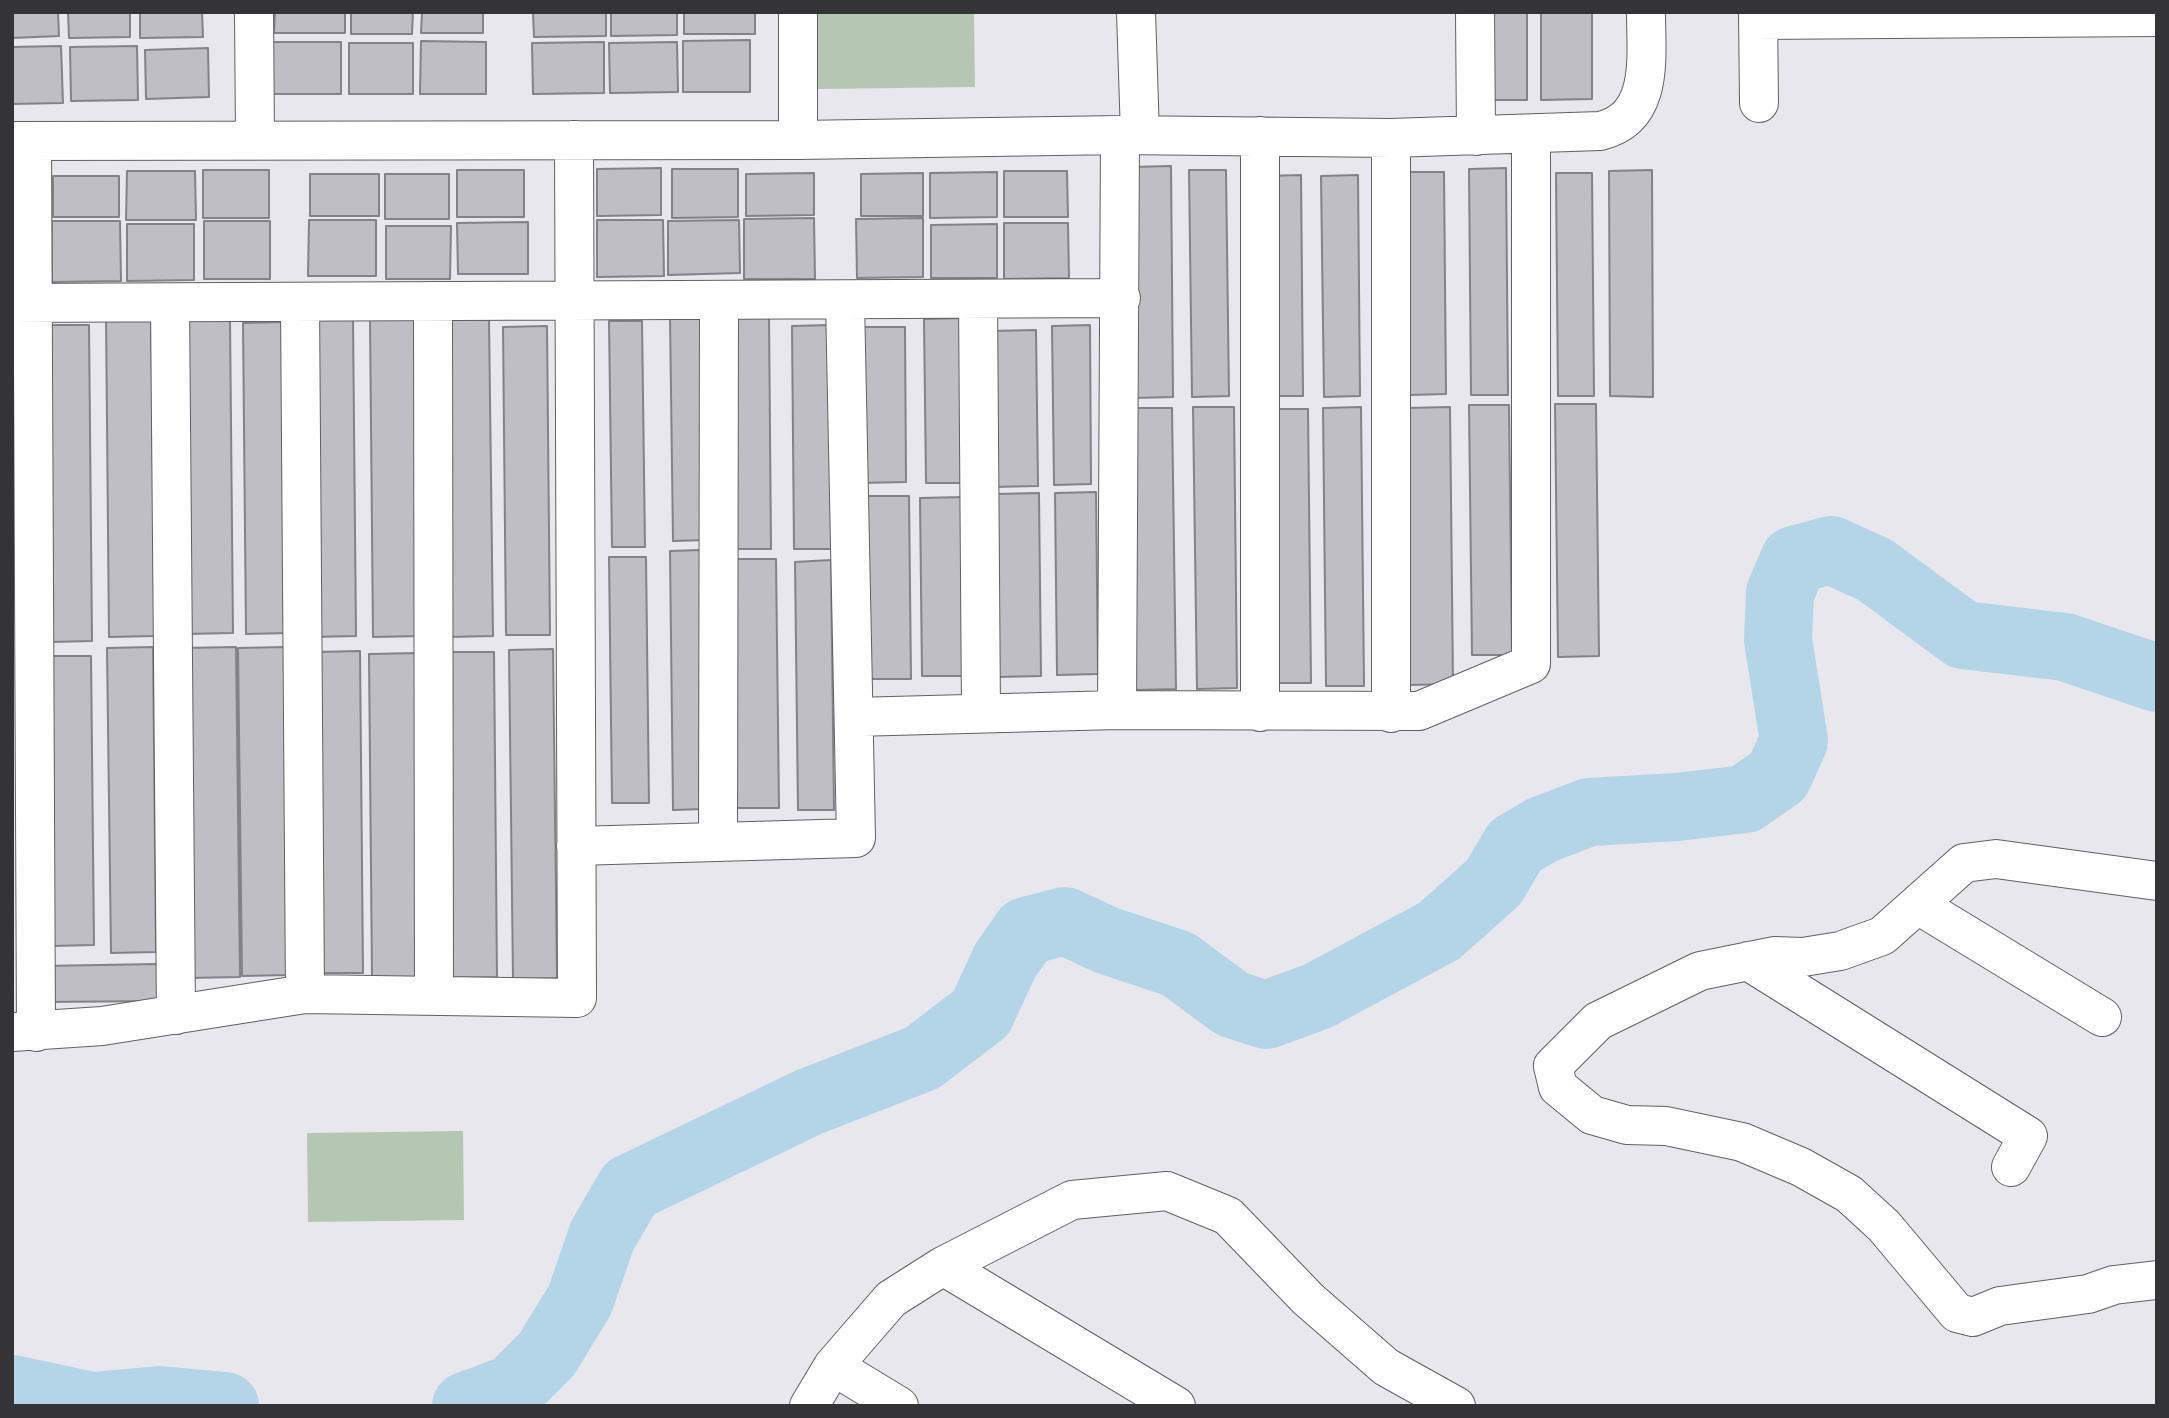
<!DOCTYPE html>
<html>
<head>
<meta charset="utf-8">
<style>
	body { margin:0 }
	#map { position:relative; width:2169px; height:1418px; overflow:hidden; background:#e7e7ed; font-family:"Noto Serif",serif }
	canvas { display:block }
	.frame { position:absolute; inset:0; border:14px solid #343436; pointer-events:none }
</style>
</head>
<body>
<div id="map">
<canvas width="2169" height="1418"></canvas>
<div class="frame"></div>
</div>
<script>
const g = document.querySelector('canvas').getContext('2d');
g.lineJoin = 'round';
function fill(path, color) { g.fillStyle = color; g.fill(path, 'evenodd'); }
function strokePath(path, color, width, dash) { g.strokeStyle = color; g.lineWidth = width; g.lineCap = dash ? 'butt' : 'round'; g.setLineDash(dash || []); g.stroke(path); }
fill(new Path2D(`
	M 817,12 L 974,12 L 975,87 L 818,89 Z
	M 463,1131 L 464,1220 L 308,1222 L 307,1133 Z`), '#b5c6b2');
strokePath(new Path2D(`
	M 12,1389 L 92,1406
	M 93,1406 L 160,1400 L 225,1406
	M 466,1406 L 512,1389 L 547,1354 L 580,1300 L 602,1236 L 630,1188 L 809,1102 L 922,1058 L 981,1013 L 1005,961 L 1026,931 L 1065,921 L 1106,940 L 1178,964 L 1232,1004 L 1266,1015 L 1318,996 L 1439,931 L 1494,882 L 1515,846 L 1542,830 L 1589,812 L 1677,807 L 1745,799 L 1778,776 L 1794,741 L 1778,640 L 1780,593 L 1794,560 L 1831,550 L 1875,570 L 1963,635 L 2065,647 L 2157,678`), '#b4d4e7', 68);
const building = new Path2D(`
	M 12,12 L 58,12 L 59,36 L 12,38 Z
	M 68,12 L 130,12 L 130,37 L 69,38 Z
	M 140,12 L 202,12 L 203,37 L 140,38 Z
	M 275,12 L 345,12 L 345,33 L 274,33 Z
	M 351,12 L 413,12 L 412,34 L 351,34 Z
	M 422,12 L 483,12 L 483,33 L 421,33 Z
	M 533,12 L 606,12 L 606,36 L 534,37 Z
	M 611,12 L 677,12 L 677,35 L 611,36 Z
	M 684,12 L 755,12 L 755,34 L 684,34 Z
	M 1484,12 L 1527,12 L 1527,100 L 1485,100 Z
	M 1541,12 L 1592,12 L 1592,99 L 1541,100 Z
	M 750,40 L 750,92 L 683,92 L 683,41 Z
	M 421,41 L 486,42 L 486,94 L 420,94 Z
	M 270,42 L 341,42 L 341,94 L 270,94 Z
	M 604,42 L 604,93 L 533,94 L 532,43 Z
	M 677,42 L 678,92 L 610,93 L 609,43 Z
	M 349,43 L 413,43 L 413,94 L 349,94 Z
	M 61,46 L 63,103 L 12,104 L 12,47 Z
	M 137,46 L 138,100 L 71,101 L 70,47 Z
	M 208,48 L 209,97 L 146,99 L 145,50 Z
	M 1171,166 L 1173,397 L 1133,398 L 1130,167 Z
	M 661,168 L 661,215 L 597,216 L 597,169 Z
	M 1506,168 L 1508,395 L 1471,395 L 1469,169 Z
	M 672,169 L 738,169 L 738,217 L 672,218 Z
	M 203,170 L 269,170 L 269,218 L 203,218 Z
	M 457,170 L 524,170 L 524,217 L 457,217 Z
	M 1189,170 L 1226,170 L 1229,396 L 1192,397 Z
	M 1652,170 L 1653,397 L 1610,396 L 1609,171 Z
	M 127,171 L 195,171 L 196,220 L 126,220 Z
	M 1004,171 L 1067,171 L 1068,217 L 1004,217 Z
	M 997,172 L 997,217 L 930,218 L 930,173 Z
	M 1407,172 L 1444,172 L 1446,394 L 1409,395 Z
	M 814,173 L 814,215 L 746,216 L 746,174 Z
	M 923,173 L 923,216 L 861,216 L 861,174 Z
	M 1556,173 L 1592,173 L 1594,396 L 1558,396 Z
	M 310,174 L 379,174 L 379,216 L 310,216 Z
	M 385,174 L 449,174 L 449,219 L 385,219 Z
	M 1301,175 L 1303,396 L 1267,396 L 1265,176 Z
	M 1358,175 L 1360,396 L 1324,397 L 1321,176 Z
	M 53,176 L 119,176 L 119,217 L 53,217 Z
	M 814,218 L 815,279 L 744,279 L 744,219 Z
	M 923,218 L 923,277 L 857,278 L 856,219 Z
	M 309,220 L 376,220 L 376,276 L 308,276 Z
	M 597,220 L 663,220 L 664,276 L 597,277 Z
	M 739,220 L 740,273 L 668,275 L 668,221 Z
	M 52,221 L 120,221 L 121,281 L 52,282 Z
	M 204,221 L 270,221 L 270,279 L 204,279 Z
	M 528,222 L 528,274 L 458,274 L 457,223 Z
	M 1004,223 L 1068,223 L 1069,278 L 1004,279 Z
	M 127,224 L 194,224 L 194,280 L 127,281 Z
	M 997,224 L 997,278 L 931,278 L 931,225 Z
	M 386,226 L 451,226 L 450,279 L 386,279 Z
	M 106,314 L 151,314 L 155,636 L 109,637 Z
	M 704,316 L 707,540 L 673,541 L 670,317 Z
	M 769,316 L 771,549 L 735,549 L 732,317 Z
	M 417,317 L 421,636 L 373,637 L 370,318 Z
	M 965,318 L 967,483 L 926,483 L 924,319 Z
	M 230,319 L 233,633 L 183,634 L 180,320 Z
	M 309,319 L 353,319 L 356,636 L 313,637 Z
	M 444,320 L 489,320 L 493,636 L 448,637 Z
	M 609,321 L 642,321 L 645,547 L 612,547 Z
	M 286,322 L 290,633 L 246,634 L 243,323 Z
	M 46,325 L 89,325 L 92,641 L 50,642 Z
	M 830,325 L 832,549 L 794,549 L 792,326 Z
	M 1090,325 L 1091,484 L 1054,485 L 1052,326 Z
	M 547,326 L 550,635 L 506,635 L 503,327 Z
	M 858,327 L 905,327 L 906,482 L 860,483 Z
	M 1036,330 L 1038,486 L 992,487 L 990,331 Z
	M 1555,404 L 1596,404 L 1599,656 L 1558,657 Z
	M 1469,405 L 1509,405 L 1512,655 L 1472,655 Z
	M 1193,407 L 1234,407 L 1237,688 L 1197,689 Z
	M 1361,407 L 1364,686 L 1326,686 L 1323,408 Z
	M 1450,407 L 1453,684 L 1410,685 L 1406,408 Z
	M 1132,408 L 1172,408 L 1176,689 L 1136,690 Z
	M 1265,409 L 1308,409 L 1311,683 L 1268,683 Z
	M 1096,492 L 1098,674 L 1057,675 L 1055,493 Z
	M 1039,493 L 1041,676 L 997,677 L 995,494 Z
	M 860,496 L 909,496 L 911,679 L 862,679 Z
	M 964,497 L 966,676 L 922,676 L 920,498 Z
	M 700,550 L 703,809 L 673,810 L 670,551 Z
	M 609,557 L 646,557 L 649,803 L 612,803 Z
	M 732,559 L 776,559 L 779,808 L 735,808 Z
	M 831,560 L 834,810 L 798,810 L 795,562 Z
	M 153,647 L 156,952 L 111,953 L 107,648 Z
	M 236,647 L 240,977 L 187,978 L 183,648 Z
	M 285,647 L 289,975 L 242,976 L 238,648 Z
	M 553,649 L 557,978 L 513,979 L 509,650 Z
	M 360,651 L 363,973 L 318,973 L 314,652 Z
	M 444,652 L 494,652 L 497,977 L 448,978 Z
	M 419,653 L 423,977 L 372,978 L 369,654 Z
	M 47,656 L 91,656 L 94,945 L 51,946 Z
	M 157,964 L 158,1001 L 43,1002 L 42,966 Z`);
fill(building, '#bebec4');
strokePath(building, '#828288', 2);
const minor = new Path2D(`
	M 254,12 L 255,138
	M 798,12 L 798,140
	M 1136,12 L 1140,135
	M 1475,12 L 1476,136
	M 1758,12 L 1759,103
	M 1758,20 L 2157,17
	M 1260,136 L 1260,712
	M 1391,138 L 1391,713
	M 12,141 L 798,140 L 1120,135 L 1391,138 L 1600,131 C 1655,118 1646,58 1646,12
	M 32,141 L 36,1032
	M 978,299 L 981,713
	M 433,301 L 434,996
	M 300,302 L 305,994
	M 12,303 L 1121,298
	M 170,303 L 176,1015
	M 1117,710 L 1120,135
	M 854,717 L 1117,710 L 1419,711 L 1531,664 L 1531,135
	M 718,842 L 719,300
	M 576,846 L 856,838 L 845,300
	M 2157,881 L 1996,859 L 1964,863 L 1882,936 L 1840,951 L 1803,957 L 1774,956 L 1700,971 L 1598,1021 L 1553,1066 L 1558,1087 L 1592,1115 L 1627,1125 L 1666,1126 L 1742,1142 L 1801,1167 L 1849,1194 L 1884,1226 L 1957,1313 L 1973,1317 L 2000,1306 L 2088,1294 L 2114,1285 L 2157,1280
	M 1918,905 L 2102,1017
	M 1748,961 L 2028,1136 L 2011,1167
	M 12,1032 L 102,1026 L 305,994 L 577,998 L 574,140
	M 943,1266 L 1176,1406
	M 833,1366 L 899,1406
	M 809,1406 L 833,1366 L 891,1299 L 943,1266 L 1072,1200 L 1167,1191 L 1228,1216 L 1308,1299 L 1386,1367 L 1456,1406`);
strokePath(minor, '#606066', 40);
strokePath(minor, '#fff', 38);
</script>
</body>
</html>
